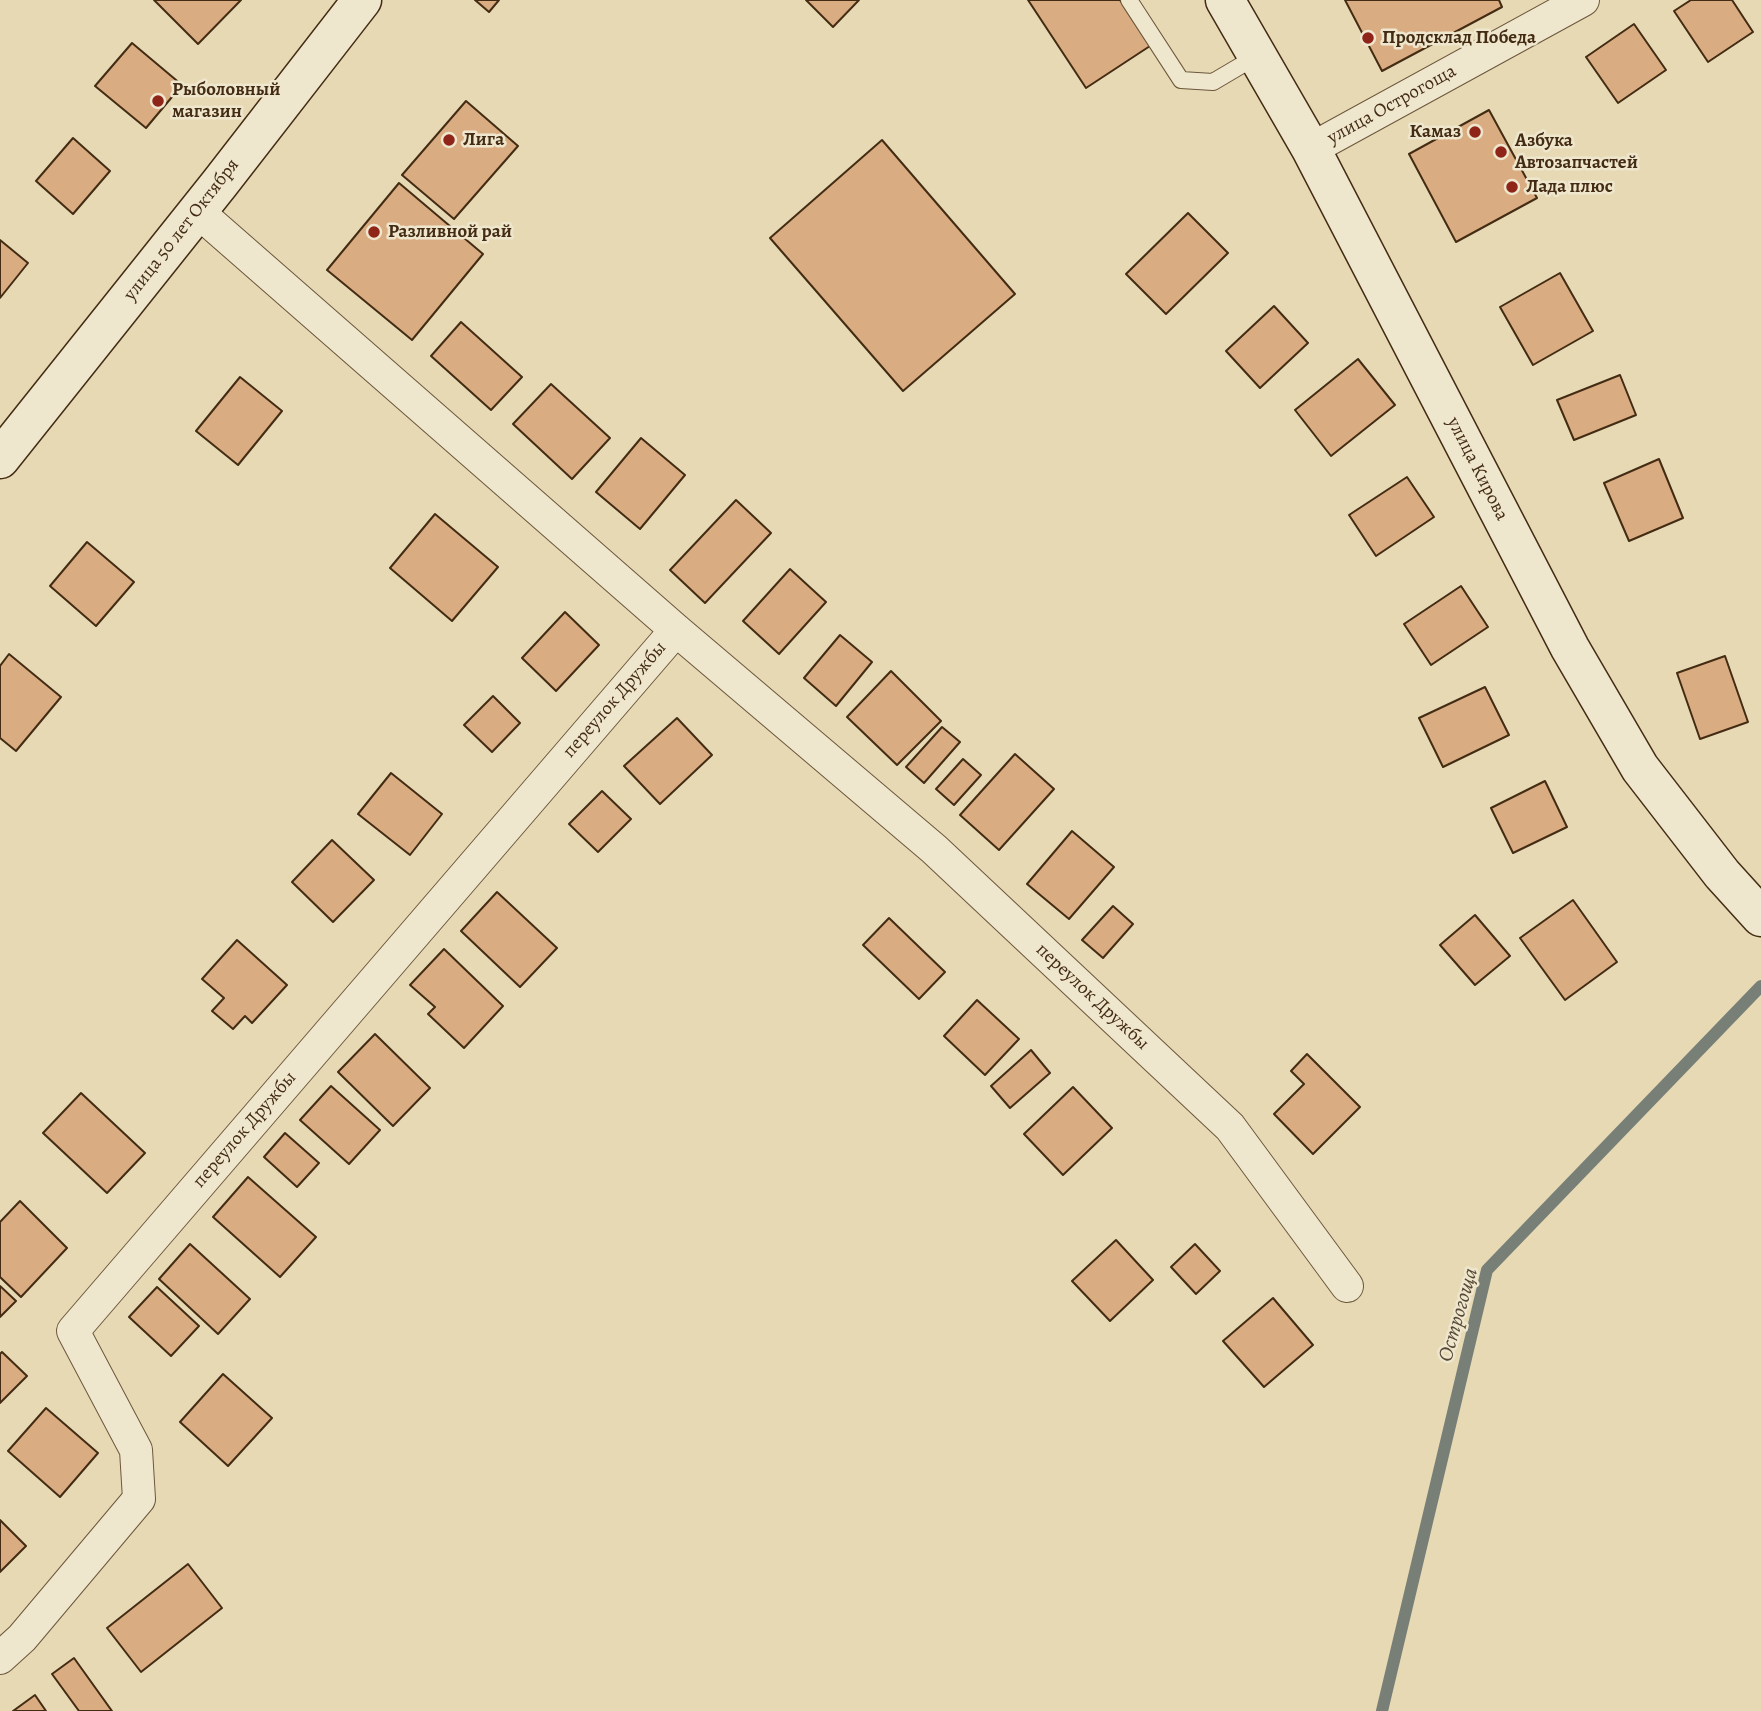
<!DOCTYPE html>
<html>
<head>
<meta charset="utf-8">
<style>
	body { margin:0 }
	canvas { display:block; background:#e6d9b4 }
</style>
</head>
<body>
<canvas width="1761" height="1711"></canvas>
<script>
const g = document.querySelector('canvas').getContext('2d');
g.lineJoin = 'round';
function strokePath(path, color, width, dash) { g.strokeStyle = color; g.lineWidth = width; g.lineCap = dash ? 'butt' : 'round'; g.setLineDash(dash || []); g.stroke(path); }
function fill(path, color) { g.fillStyle = color; g.fill(path, 'evenodd'); }
function write(font, color, halo, rows, align = 'center') {
  g.font = font + ' Alegreya,serif'; g.lineWidth = 5; g.setLineDash([]); g.textBaseline = 'middle'; g.strokeStyle = halo; g.fillStyle = color; for (const [text, x, y, turn = 0] of rows) {
    g.save(); g.translate(x, y); g.rotate((+turn || 0) * Math.PI / 180); g.textAlign = isNaN(turn) ? turn : align; if (halo) g.strokeText(text, 0, 0); g.fillText(text, 0, 0); g.restore();
  }
}
strokePath(new Path2D(`
	M 1382,1711 L 1487,1270 L 1761,986`), '#787f76', 12);
const building = new Path2D(`
	M 154,0 L 241,0 L 198,44 Z
	M 475,0 L 499,0 L 489,12 Z
	M 806,0 L 859,0 L 833,27 Z
	M 1028,0 L 1120,0 L 1150,46 L 1086,88 Z
	M 1345,0 L 1499,0 L 1502,7 L 1382,71 Z
	M 1691,0 L 1732,0 L 1753,32 L 1708,62 L 1674,11 Z
	M 1634,24 L 1666,70 L 1618,103 L 1586,57 Z
	M 132,43 L 182,85 L 146,128 L 95,86 Z
	M 466,101 L 518,146 L 454,219 L 402,175 Z
	M 1489,110 L 1537,198 L 1456,242 L 1409,154 Z
	M 73,138 L 110,171 L 73,214 L 36,181 Z
	M 882,140 L 1015,294 L 903,391 L 770,238 Z
	M 399,183 L 483,254 L 412,340 L 327,270 Z
	M 1188,213 L 1228,253 L 1166,314 L 1126,274 Z
	M 0,240 L 28,263 L 0,298 Z
	M 1560,273 L 1593,331 L 1533,365 L 1500,307 Z
	M 1274,306 L 1308,343 L 1260,388 L 1226,351 Z
	M 461,322 L 522,377 L 491,410 L 431,356 Z
	M 1358,359 L 1395,405 L 1331,456 L 1295,410 Z
	M 1620,375 L 1636,415 L 1574,440 L 1557,400 Z
	M 240,377 L 282,411 L 238,465 L 196,431 Z
	M 551,384 L 610,438 L 572,479 L 513,424 Z
	M 641,438 L 685,475 L 640,529 L 596,492 Z
	M 1659,459 L 1683,518 L 1629,541 L 1604,483 Z
	M 1407,477 L 1434,517 L 1376,556 L 1349,515 Z
	M 736,500 L 771,533 L 705,603 L 670,570 Z
	M 435,514 L 498,567 L 452,621 L 390,568 Z
	M 87,542 L 134,582 L 96,626 L 50,586 Z
	M 790,569 L 826,602 L 779,654 L 743,621 Z
	M 1461,586 L 1488,627 L 1431,665 L 1404,624 Z
	M 565,612 L 599,645 L 556,691 L 522,658 Z
	M 840,635 L 872,662 L 836,706 L 804,678 Z
	M 9,654 L 61,697 L 16,751 L 0,738 L 0,666 Z
	M 1725,656 L 1748,722 L 1700,739 L 1677,673 Z
	M 891,671 L 941,721 L 897,765 L 847,717 Z
	M 1485,687 L 1509,735 L 1443,767 L 1419,718 Z
	M 493,696 L 520,723 L 492,752 L 464,725 Z
	M 677,718 L 712,755 L 660,804 L 624,766 Z
	M 942,727 L 960,742 L 924,783 L 906,767 Z
	M 1015,754 L 1054,789 L 999,850 L 960,815 Z
	M 963,759 L 981,775 L 954,805 L 936,789 Z
	M 391,773 L 442,814 L 410,855 L 358,814 Z
	M 1545,781 L 1567,827 L 1513,853 L 1491,808 Z
	M 602,791 L 631,819 L 598,852 L 569,824 Z
	M 1072,831 L 1114,867 L 1069,919 L 1027,884 Z
	M 332,840 L 374,880 L 333,922 L 292,882 Z
	M 497,892 L 557,948 L 520,987 L 461,931 Z
	M 1573,900 L 1617,962 L 1565,1000 L 1520,938 Z
	M 1113,906 L 1133,924 L 1103,958 L 1082,940 Z
	M 1475,915 L 1510,956 L 1475,985 L 1440,945 Z
	M 889,918 L 945,972 L 919,999 L 863,945 Z
	M 237,940 L 287,985 L 252,1023 L 245,1016 L 233,1029 L 212,1011 L 224,998 L 202,979 Z
	M 444,949 L 503,1006 L 464,1048 L 428,1014 L 435,1007 L 410,985 Z
	M 977,1000 L 1019,1039 L 985,1075 L 944,1036 Z
	M 375,1034 L 430,1088 L 393,1126 L 338,1072 Z
	M 1031,1050 L 1050,1073 L 1010,1108 L 991,1086 Z
	M 1307,1054 L 1360,1107 L 1313,1154 L 1274,1114 L 1304,1084 L 1291,1071 Z
	M 331,1086 L 380,1130 L 349,1164 L 300,1120 Z
	M 1073,1087 L 1112,1128 L 1063,1175 L 1024,1134 Z
	M 81,1093 L 145,1153 L 107,1193 L 43,1133 Z
	M 285,1133 L 319,1163 L 297,1187 L 264,1157 Z
	M 248,1177 L 316,1237 L 280,1277 L 213,1217 Z
	M 20,1201 L 67,1248 L 21,1297 L 0,1277 L 0,1222 Z
	M 1116,1240 L 1153,1280 L 1110,1321 L 1072,1281 Z
	M 190,1244 L 250,1299 L 218,1334 L 159,1279 Z
	M 1195,1244 L 1220,1271 L 1196,1294 L 1171,1267 Z
	M 0,1286 L 16,1301 L 0,1317 Z
	M 157,1287 L 199,1326 L 171,1356 L 129,1317 Z
	M 1273,1298 L 1313,1345 L 1264,1387 L 1223,1341 Z
	M 2,1352 L 27,1376 L 0,1403 L 0,1354 Z
	M 223,1374 L 272,1418 L 228,1466 L 180,1422 Z
	M 46,1408 L 98,1453 L 60,1497 L 8,1451 Z
	M 0,1520 L 26,1546 L 0,1572 Z
	M 188,1564 L 222,1608 L 141,1672 L 107,1628 Z
	M 74,1658 L 112,1711 L 79,1711 L 52,1674 Z
	M 35,1695 L 46,1711 L 13,1711 Z`);
fill(building, '#daac82');
strokePath(building, '#432c13', 2);
const service = new Path2D(`
	M 1129,0 L 1181,80 L 1213,82 L 1257,56`);
const minor = new Path2D(`
	M 1311,149 L 1583,0
	M 197,211 L 676,630 L 934,849 L 1230,1127 L 1347,1286
	M 0,1658 L 22,1638 L 139,1499 L 136,1450 L 73,1331 L 676,630`);
const secondary = new Path2D(`
	M 1225,0 L 1311,149 L 1570,648 L 1640,768 L 1722,874 L 1761,917
	M 0,459 L 220,183 L 362,0`);
strokePath(service, '#6c573b', 18);
strokePath(minor, '#6c573b', 34);
strokePath(secondary, '#432c13', 41);
strokePath(service, '#efe6ce', 16);
strokePath(minor, '#efe6ce', 32);
strokePath(secondary, '#efe6ce', 38);
for (const [x, y, r, color] of [
	[1368,38,7,"#8f2418"],
	[158,101,7,"#8f2418"],
	[1475,132,7,"#8f2418"],
	[449,140,7,"#8f2418"],
	[1501,152,7,"#8f2418"],
	[1512,187,7,"#8f2418"],
	[374,232,7,"#8f2418"]
]) { const dot = new Path2D(); dot.arc(x, y, r, 0, 2 * Math.PI); g.fillStyle = color; g.fill(dot); strokePath(dot, '#efe6ce', 2.5); }
write('bold 19px', '#432c13', '#efe6ce', [
	["Продсклад Победа",1382,38],
	["Рыболовный",172,90],
	["магазин",172,112],
	["Камаз",1461,132,"right"],
	["Лига",463,140],
	["Азбука",1515,141],
	["Автозапчастей",1515,163],
	["Лада плюс",1526,187],
	["Разливной рай",388,232]
], 'left');
write('19px', '#432c13', '#efe6ce', [
	["улица Острогоща",1392,105,-29],
	["улица 50 лет Октября",182,230,-52],
	["улица Кирова",1477,469,63],
	["переулок Дружбы",615,700,-49],
	["переулок Дружбы",1092,997,43],
	["переулок Дружбы",245,1130,-49]
]);
write('italic 21px', '#554834', '#efe6ce', [
	["Острогоща",1459,1315,-74]
]);
</script>
</body>
</html>
